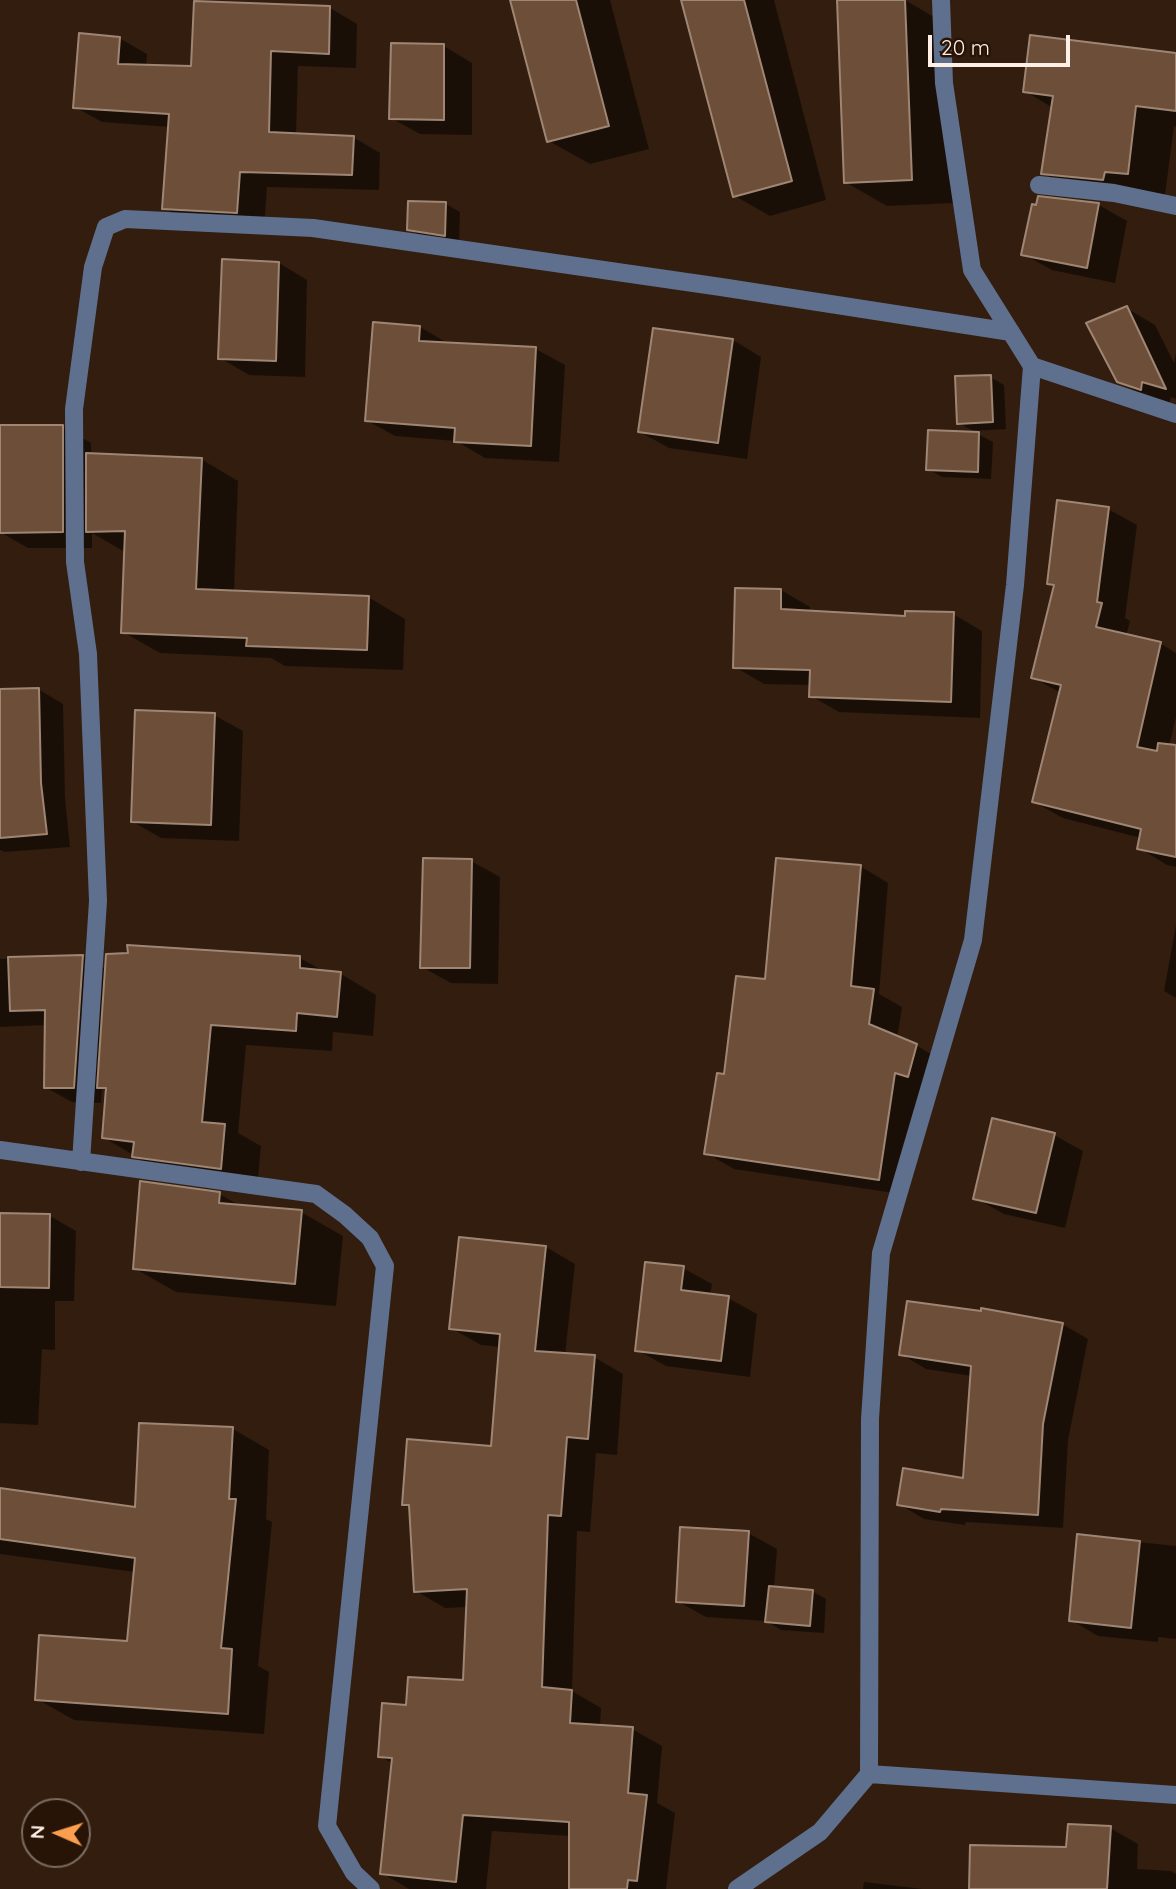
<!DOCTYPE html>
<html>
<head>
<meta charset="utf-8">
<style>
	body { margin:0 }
	#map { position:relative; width:1176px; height:1889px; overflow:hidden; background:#321d0e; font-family:Quicksand,sans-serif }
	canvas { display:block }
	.north { position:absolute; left:21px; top:1798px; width:70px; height:70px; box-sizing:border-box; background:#271406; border:2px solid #7d6c60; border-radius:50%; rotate:273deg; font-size:19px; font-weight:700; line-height:28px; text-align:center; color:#fff0e7 }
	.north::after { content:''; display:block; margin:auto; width:24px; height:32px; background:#fa9f4f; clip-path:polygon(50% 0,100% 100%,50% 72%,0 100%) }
	.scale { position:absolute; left:928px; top:35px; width:142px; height:32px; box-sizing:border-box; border:4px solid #fff0e7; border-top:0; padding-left:9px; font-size:21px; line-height:24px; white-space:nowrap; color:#fff0e7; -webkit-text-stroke:5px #271406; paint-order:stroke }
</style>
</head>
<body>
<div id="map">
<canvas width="1176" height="1889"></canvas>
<div class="north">N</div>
<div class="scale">20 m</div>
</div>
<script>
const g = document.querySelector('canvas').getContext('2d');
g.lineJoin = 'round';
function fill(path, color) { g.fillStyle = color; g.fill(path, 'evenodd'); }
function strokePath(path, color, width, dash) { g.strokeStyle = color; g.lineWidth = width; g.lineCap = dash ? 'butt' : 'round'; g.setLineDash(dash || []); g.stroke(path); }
fill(new Path2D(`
	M 512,0 L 610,0 L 649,149 L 590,164 L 549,141 Z
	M 681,0 L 774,0 L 826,200 L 770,216 L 735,196 Z
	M 905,0 L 946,24 L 953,203 L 887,206 L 845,182 Z
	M 330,8 L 357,24 L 356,68 L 298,66 L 296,135 L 353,137 L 380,153 L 379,190 L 267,187 L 264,228 L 191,224 L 164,208 L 170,127 L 102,122 L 75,107 L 119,38 L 147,54 L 146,67 L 193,68 Z
	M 444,46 L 472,63 L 472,135 L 420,134 L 391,118 Z
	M 1176,55 L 1176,127 L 1174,126 L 1165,195 L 1143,192 L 1081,195 L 1043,173 L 1053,108 L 1025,91 Z
	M 446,204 L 460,212 L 459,243 L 423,237 L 409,229 Z
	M 1099,205 L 1127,221 L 1115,283 L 1052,270 L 1023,254 Z
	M 279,263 L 307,280 L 305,377 L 249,375 L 220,358 Z
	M 1126,308 L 1155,325 L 1174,363 L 1176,353 L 1176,399 L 1171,397 L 1169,405 L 1148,398 L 1118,381 Z
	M 420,327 L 449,344 L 536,349 L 565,365 L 559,462 L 485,458 L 456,441 L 395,436 L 366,420 Z
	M 733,340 L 761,357 L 747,459 L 669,448 L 640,432 Z
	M 990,377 L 1004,385 L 1006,429 L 973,431 L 959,423 Z
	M 62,426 L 91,443 L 91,455 L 201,459 L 238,481 L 234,593 L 368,597 L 405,619 L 403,670 L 285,666 L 271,658 L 160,653 L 123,632 L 125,552 L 92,533 L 92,548 L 28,548 L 0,532 L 0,427 Z
	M 978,434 L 993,442 L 991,479 L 942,477 L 928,469 Z
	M 1108,509 L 1137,525 L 1125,618 L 1130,621 L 1126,636 L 1160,643 L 1176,653 L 1176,717 L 1167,755 L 1176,757 L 1176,867 L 1167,865 L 1139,848 L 1141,838 L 1063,818 L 1034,802 L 1061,693 L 1033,678 L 1055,588 L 1048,584 Z
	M 737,590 L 781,590 L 810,607 L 810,612 L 906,618 L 953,614 L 982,631 L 980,718 L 839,712 L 811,696 L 811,685 L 764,684 L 735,667 Z
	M 38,689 L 63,704 L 65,798 L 70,847 L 5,852 L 0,850 L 0,691 Z
	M 214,715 L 243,731 L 239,841 L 161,838 L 133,822 Z
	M 471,861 L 500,877 L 498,984 L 451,983 L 422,967 Z
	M 860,866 L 888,883 L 879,994 L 902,1007 L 897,1038 L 916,1045 L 944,1062 L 907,1195 L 734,1169 L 706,1153 L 726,1076 L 767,981 Z
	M 1176,925 L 1176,998 L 1164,991 Z
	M 83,956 L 107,970 L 300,958 L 325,972 L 341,974 L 376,995 L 373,1036 L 333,1032 L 332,1051 L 246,1045 L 238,1133 L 261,1146 L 257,1189 L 170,1177 L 103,1137 L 108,1092 L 102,1089 L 101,1103 L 72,1102 L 45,1087 L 46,1025 L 0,1027 L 0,959 Z
	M 1054,1135 L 1083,1151 L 1065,1228 L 1004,1214 L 975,1198 Z
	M 219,1194 L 241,1206 L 301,1212 L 343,1236 L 336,1306 L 176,1292 L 134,1268 Z
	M 0,1215 L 50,1216 L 76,1231 L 74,1301 L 55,1301 L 55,1350 L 42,1349 L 38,1425 L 0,1423 Z
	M 546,1247 L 575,1264 L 565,1355 L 594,1357 L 623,1374 L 617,1455 L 596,1453 L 590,1532 L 577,1531 L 572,1691 L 601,1708 L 600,1727 L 632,1729 L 662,1746 L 657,1803 L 675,1813 L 666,1889 L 570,1889 L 571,1836 L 492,1831 L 486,1889 L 409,1889 L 382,1873 L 393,1764 L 380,1756 L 408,1707 L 465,1682 L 468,1607 L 445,1608 L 416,1591 L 411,1508 L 404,1504 L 493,1448 L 501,1347 L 481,1345 L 451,1328 Z
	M 683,1268 L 712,1284 L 710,1295 L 728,1298 L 757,1314 L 750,1377 L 666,1366 L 637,1350 Z
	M 982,1313 L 1062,1324 L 1088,1339 L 1068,1440 L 1063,1528 L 966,1522 L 965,1525 L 924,1519 L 899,1504 L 964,1480 L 972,1376 L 926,1369 L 901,1354 Z
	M 233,1429 L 269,1450 L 266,1519 L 272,1522 L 258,1666 L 269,1672 L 264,1734 L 74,1720 L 37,1699 L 129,1643 L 135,1572 L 0,1554 L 0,1490 L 137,1509 Z
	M 748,1533 L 777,1549 L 774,1588 L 812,1591 L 826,1599 L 824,1633 L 781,1630 L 766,1621 L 706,1617 L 677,1601 Z
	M 1079,1536 L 1176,1546 L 1176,1639 L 1158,1637 L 1158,1642 L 1098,1636 L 1071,1620 Z
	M 1110,1828 L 1138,1844 L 1137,1869 L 1171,1871 L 1176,1874 L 1176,1889 L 971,1889 L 1068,1849 Z
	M 864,1882 L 923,1889 L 863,1889 Z`), '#0007');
const building = new Path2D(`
	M 510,0 L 576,0 L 609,126 L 547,142 Z
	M 681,0 L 744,0 L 792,181 L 733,197 Z
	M 837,0 L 905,0 L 912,180 L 844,183 Z
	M 194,1 L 330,6 L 329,54 L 271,51 L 269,132 L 354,136 L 352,175 L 240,172 L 237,213 L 162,209 L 169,114 L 73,108 L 79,33 L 120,37 L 118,64 L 191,66 Z
	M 1030,35 L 1176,53 L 1176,111 L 1136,106 L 1128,174 L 1105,172 L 1103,180 L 1041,174 L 1053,96 L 1023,92 Z
	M 391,43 L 444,44 L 444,120 L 389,119 Z
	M 1038,196 L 1099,203 L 1087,268 L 1021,255 L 1032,204 L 1036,205 Z
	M 408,201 L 446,202 L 445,236 L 407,230 Z
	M 222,259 L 279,262 L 276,361 L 218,359 Z
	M 1127,306 L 1166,389 L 1142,382 L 1141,390 L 1117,382 L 1086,323 Z
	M 373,322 L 420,326 L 419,341 L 536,347 L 531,446 L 454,442 L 455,428 L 365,421 Z
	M 653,328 L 733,339 L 718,443 L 638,432 Z
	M 991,375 L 993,422 L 957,424 L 955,376 Z
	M 0,425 L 63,425 L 63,532 L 0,533 Z
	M 928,430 L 979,432 L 978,472 L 926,470 Z
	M 86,453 L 202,458 L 196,589 L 369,596 L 367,650 L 246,646 L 247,638 L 121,633 L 125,531 L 86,532 Z
	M 1057,500 L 1109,507 L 1097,602 L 1102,603 L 1096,627 L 1161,642 L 1137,747 L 1157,751 L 1158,743 L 1176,745 L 1176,857 L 1137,849 L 1141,829 L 1032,802 L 1061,685 L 1031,678 L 1054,585 L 1047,584 Z
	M 735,588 L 781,589 L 781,609 L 905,616 L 905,611 L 954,612 L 951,702 L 809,697 L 810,670 L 733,668 Z
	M 39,688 L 41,783 L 47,834 L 0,838 L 0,689 Z
	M 135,710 L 215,713 L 211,825 L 131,822 Z
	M 423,858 L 472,859 L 470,968 L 420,968 Z
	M 776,858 L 861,865 L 851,986 L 874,989 L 869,1024 L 917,1044 L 908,1077 L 895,1073 L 879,1180 L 704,1154 L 717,1073 L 724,1074 L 736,976 L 765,979 Z
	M 127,945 L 300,956 L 300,968 L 341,972 L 337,1017 L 297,1013 L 296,1031 L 211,1025 L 202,1122 L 225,1124 L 221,1169 L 132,1157 L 134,1142 L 102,1138 L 106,1088 L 97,1088 L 106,954 L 128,953 Z
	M 83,955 L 74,1088 L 44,1088 L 45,1010 L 10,1011 L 8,957 Z
	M 992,1118 L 1055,1133 L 1036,1213 L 973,1199 Z
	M 140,1181 L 220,1192 L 219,1203 L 302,1210 L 295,1284 L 133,1269 Z
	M 0,1213 L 50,1214 L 49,1288 L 0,1287 Z
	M 459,1237 L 546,1246 L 535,1351 L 595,1355 L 588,1439 L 567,1437 L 561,1516 L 548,1515 L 542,1687 L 572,1690 L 570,1723 L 633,1727 L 628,1793 L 647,1795 L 637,1881 L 628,1880 L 627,1889 L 569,1889 L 569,1822 L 463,1815 L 456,1882 L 380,1874 L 392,1758 L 378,1757 L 382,1703 L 406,1705 L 408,1677 L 463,1680 L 467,1589 L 414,1592 L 409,1505 L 402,1505 L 407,1439 L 491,1446 L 500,1334 L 449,1329 Z
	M 645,1262 L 684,1266 L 681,1290 L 729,1296 L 721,1361 L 635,1351 Z
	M 907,1301 L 981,1311 L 981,1308 L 1063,1323 L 1043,1424 L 1038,1515 L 941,1509 L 940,1512 L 897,1505 L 903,1468 L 963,1478 L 971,1366 L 899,1355 Z
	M 139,1423 L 233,1427 L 229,1499 L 236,1499 L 221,1648 L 232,1649 L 228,1714 L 35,1700 L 39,1635 L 127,1641 L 135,1558 L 0,1539 L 0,1488 L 135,1507 Z
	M 680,1527 L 749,1531 L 744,1606 L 676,1602 Z
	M 1077,1534 L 1140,1541 L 1131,1628 L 1069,1621 Z
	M 769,1586 L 813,1590 L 810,1626 L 765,1622 Z
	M 1068,1824 L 1111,1826 L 1107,1889 L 969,1889 L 970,1845 L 1066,1847 Z`);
fill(building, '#6c4e39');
strokePath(building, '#9f8674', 2);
strokePath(new Path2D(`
	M 1039,185 L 1114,193 L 1176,206
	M 1032,366 L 1176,414
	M 0,1150 L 316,1194 L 345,1215 L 370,1238 L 385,1266 L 327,1826 L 354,1873 L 371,1889
	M 81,1162 L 98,901 L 88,654 L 75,562 L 74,409 L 93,267 L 106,227 L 125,219 L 313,228 L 721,287 L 1011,332
	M 869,1774 L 1176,1795
	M 737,1889 L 820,1832 L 869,1774 L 870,1419 L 881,1253 L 973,940 L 1015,585 L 1032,366 L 972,270 L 944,83 L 941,0`), '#5e708d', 18);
</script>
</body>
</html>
